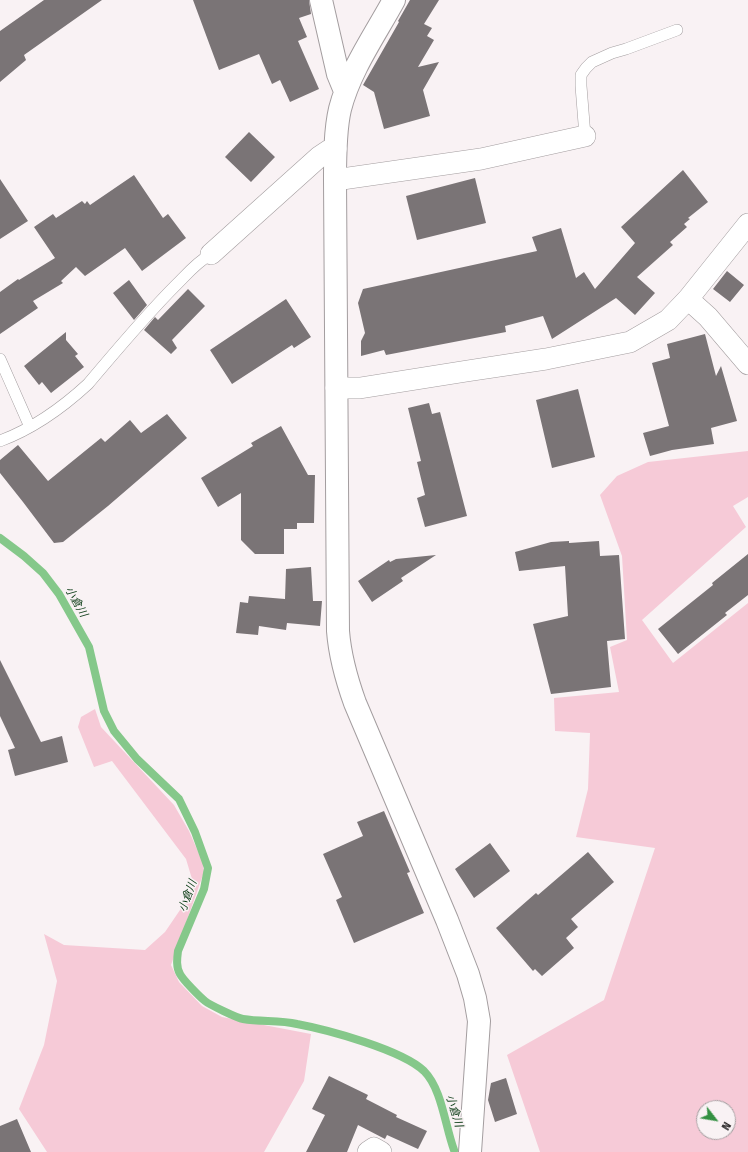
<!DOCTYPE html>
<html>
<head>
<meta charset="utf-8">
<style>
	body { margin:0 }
	#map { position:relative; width:748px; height:1152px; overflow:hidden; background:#f9f2f4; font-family:"Fira Sans",sans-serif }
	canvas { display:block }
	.north { position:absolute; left:696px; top:1100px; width:40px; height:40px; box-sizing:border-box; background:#f9f2f4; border:1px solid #a6a0a2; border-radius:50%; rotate:121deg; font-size:11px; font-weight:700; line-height:16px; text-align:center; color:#292627 }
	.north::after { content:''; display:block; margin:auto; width:14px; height:18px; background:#339042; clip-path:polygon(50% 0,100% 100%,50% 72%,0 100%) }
</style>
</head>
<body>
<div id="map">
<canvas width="748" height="1152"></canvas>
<div class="north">N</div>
</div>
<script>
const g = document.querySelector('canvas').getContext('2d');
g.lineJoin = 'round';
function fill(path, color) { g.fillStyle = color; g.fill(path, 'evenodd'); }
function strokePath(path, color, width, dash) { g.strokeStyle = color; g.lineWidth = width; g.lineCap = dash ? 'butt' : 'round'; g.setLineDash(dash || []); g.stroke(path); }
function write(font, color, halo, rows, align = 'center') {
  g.font = font + ' "Fira Sans","Noto Sans JP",sans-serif'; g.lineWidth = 3; g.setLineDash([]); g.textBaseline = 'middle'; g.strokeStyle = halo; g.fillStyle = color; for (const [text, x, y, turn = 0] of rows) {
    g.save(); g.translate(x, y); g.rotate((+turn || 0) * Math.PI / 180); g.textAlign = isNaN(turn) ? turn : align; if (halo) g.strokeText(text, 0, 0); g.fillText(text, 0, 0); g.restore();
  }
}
fill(new Path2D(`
	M 748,451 L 748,497 L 733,506 L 746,527 L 642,620 L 673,663 L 748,603 L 748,1152 L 540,1152 L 507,1055 L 604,1000 L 655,848 L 576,837 L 588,789 L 590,733 L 555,731 L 554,698 L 619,692 L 610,647 L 627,640 L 622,556 L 600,495 L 617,476 L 648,462 ZM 704,1108 L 728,1108 L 728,1132 L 704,1132 Z
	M 95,709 L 101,727 L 174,805 L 189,831 L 203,863 L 204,872 L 171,965 L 179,982 L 202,1006 L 222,1017 L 311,1034 L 304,1081 L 264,1152 L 47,1152 L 19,1109 L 44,1045 L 57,981 L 44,934 L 64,945 L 145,950 L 165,932 L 180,910 L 190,893 L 192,879 L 186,859 L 112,761 L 94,767 L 78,727 L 81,717 Z`), '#f6cad7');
strokePath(new Path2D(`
	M 0,538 L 24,556 L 43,573 L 59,594 L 89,647 L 104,711 L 114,731 L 137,759 L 179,799 L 195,832 L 208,868 L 204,889 L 178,951 C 177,959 176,967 180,974 C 183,980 200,997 205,1001 C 210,1005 237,1018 243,1019 C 261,1022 280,1020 297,1024 C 329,1030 402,1050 424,1071 C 442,1089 445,1126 454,1150`), '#85c88a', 8);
fill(new Path2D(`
	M 44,0 L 102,0 L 24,55 L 26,60 L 0,82 L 0,31 Z
	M 193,0 L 309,0 L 311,14 L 299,18 L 307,37 L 298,41 L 319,89 L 290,102 L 280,80 L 272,84 L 259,54 L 219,70 Z
	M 410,0 L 439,0 L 424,24 L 432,28 L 427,36 L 434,40 L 418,67 L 439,62 L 423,90 L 430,116 L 384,129 L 374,92 L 363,85 L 399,22 L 398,21 Z
	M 249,132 L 275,157 L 251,182 L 225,157 Z
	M 683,170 L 708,202 L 688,218 L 690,219 L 684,224 L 687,227 L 670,242 L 673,245 L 637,277 L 655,293 L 635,315 L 616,298 L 552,339 L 543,316 L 505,326 L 506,332 L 386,355 L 384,350 L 361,356 L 361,341 L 365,333 L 358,303 L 363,289 L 537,251 L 532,237 L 561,228 L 576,278 L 584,272 L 595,289 L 635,243 L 621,227 Z
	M 134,175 L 163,218 L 168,214 L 186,238 L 142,271 L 125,248 L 85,276 L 76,267 L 61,281 L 63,283 L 33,301 L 38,308 L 0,334 L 0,292 L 18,279 L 19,280 L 55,258 L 34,227 L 53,214 L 56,218 L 82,201 L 85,204 L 87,201 L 90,205 Z
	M 475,178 L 486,223 L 417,240 L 406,196 Z
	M 0,179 L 28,221 L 0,239 Z
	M 727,271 L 744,285 L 730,302 L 713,289 Z
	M 129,280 L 147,305 L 134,320 L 113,293 Z
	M 188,289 L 205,306 L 172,340 L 177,348 L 171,354 L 144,330 L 155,317 L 158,320 Z
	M 286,299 L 311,337 L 294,348 L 292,345 L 232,384 L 210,350 Z
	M 66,332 L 66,340 L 78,354 L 75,356 L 84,367 L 51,393 L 42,382 L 39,385 L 24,366 Z
	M 705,334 L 716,376 L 721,366 L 737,421 L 711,428 L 714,444 L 672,450 L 650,456 L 643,433 L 669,426 L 652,363 L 670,358 L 667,344 Z
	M 578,389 L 595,457 L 552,468 L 536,400 Z
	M 429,403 L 432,414 L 440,412 L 467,516 L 425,527 L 417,498 L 425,495 L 417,462 L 421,461 L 408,408 Z
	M 167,414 L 187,438 L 108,506 L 63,542 L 54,543 L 23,502 L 0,473 L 0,460 L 18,445 L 48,481 L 101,438 L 105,442 L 130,420 L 141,433 Z
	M 281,426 L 308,475 L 315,475 L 314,523 L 297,523 L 297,529 L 284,529 L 284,554 L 255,554 L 241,540 L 241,493 L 218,507 L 201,478 L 253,446 L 251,443 Z
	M 569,541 L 569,543 L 599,541 L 600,556 L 619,555 L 625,639 L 607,641 L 611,687 L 551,694 L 533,624 L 568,616 L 565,566 L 519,571 L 515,552 L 551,542 Z
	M 748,554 L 748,595 L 725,613 L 727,615 L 678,654 L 658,629 L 713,585 L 712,583 Z
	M 436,555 L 401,578 L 403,581 L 372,602 L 358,581 L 389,560 L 390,562 L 396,559 Z
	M 311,567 L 313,601 L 322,601 L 320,626 L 287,623 L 286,630 L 259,626 L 258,635 L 236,633 L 240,602 L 248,603 L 249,596 L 285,599 L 286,569 Z
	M 0,660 L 41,742 L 62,736 L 68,762 L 15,776 L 8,750 L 15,748 L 0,716 Z
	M 384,811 L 410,872 L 407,873 L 424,913 L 354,943 L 336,900 L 342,897 L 323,854 L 363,836 L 357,822 Z
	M 490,843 L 510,871 L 474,898 L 455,869 Z
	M 588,852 L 614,882 L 571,919 L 578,927 L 566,938 L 574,948 L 542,976 L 535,969 L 533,971 L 496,928 L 536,893 L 538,895 Z
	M 329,1076 L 368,1095 L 366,1099 L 397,1115 L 396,1117 L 427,1131 L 418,1149 L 387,1135 L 385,1139 L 358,1125 L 347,1152 L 306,1152 L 325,1115 L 312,1109 Z
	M 506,1078 L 517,1114 L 495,1122 L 488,1100 L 491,1083 Z
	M 17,1119 L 31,1152 L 0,1152 L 0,1126 Z`), '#7a7476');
const service = new Path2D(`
	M 585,136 L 581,86 L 581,75 L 586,68 L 592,62 L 612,53 L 626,49 L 677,30
	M 0,359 L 30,427
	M 0,441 C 32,429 62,408 88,384 C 116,351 145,316 176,285 C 187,274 197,262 211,254`);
const minor = new Path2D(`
	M 335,180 L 481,159 L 585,136
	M 211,254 L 319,157 L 328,151 L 336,149
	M 688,299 L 708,317 L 748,364
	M 336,388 L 360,388 L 467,371 L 546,359 L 630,342 L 668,320 L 688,299 L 748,224
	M 368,1152 L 374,1148 L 381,1152`);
const tertiary = new Path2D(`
	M 321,0 L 338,74 L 345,91
	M 394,0 C 375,35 350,70 340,109 C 335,130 335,158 335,180 L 338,631 C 340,657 346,678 355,703 L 447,920 L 468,974 L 475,998 L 479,1021 L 470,1152`);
strokePath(service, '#a39d9f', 12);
strokePath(minor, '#a39d9f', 22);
strokePath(tertiary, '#a39d9f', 24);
strokePath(service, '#fff', 11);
strokePath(minor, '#fff', 21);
strokePath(tertiary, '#fff', 22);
write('italic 11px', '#0a3b14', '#f9f2f4', [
	["小倉川",76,602,60],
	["小倉川",188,896,-70],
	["小倉川",454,1111,73]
]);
</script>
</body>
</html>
